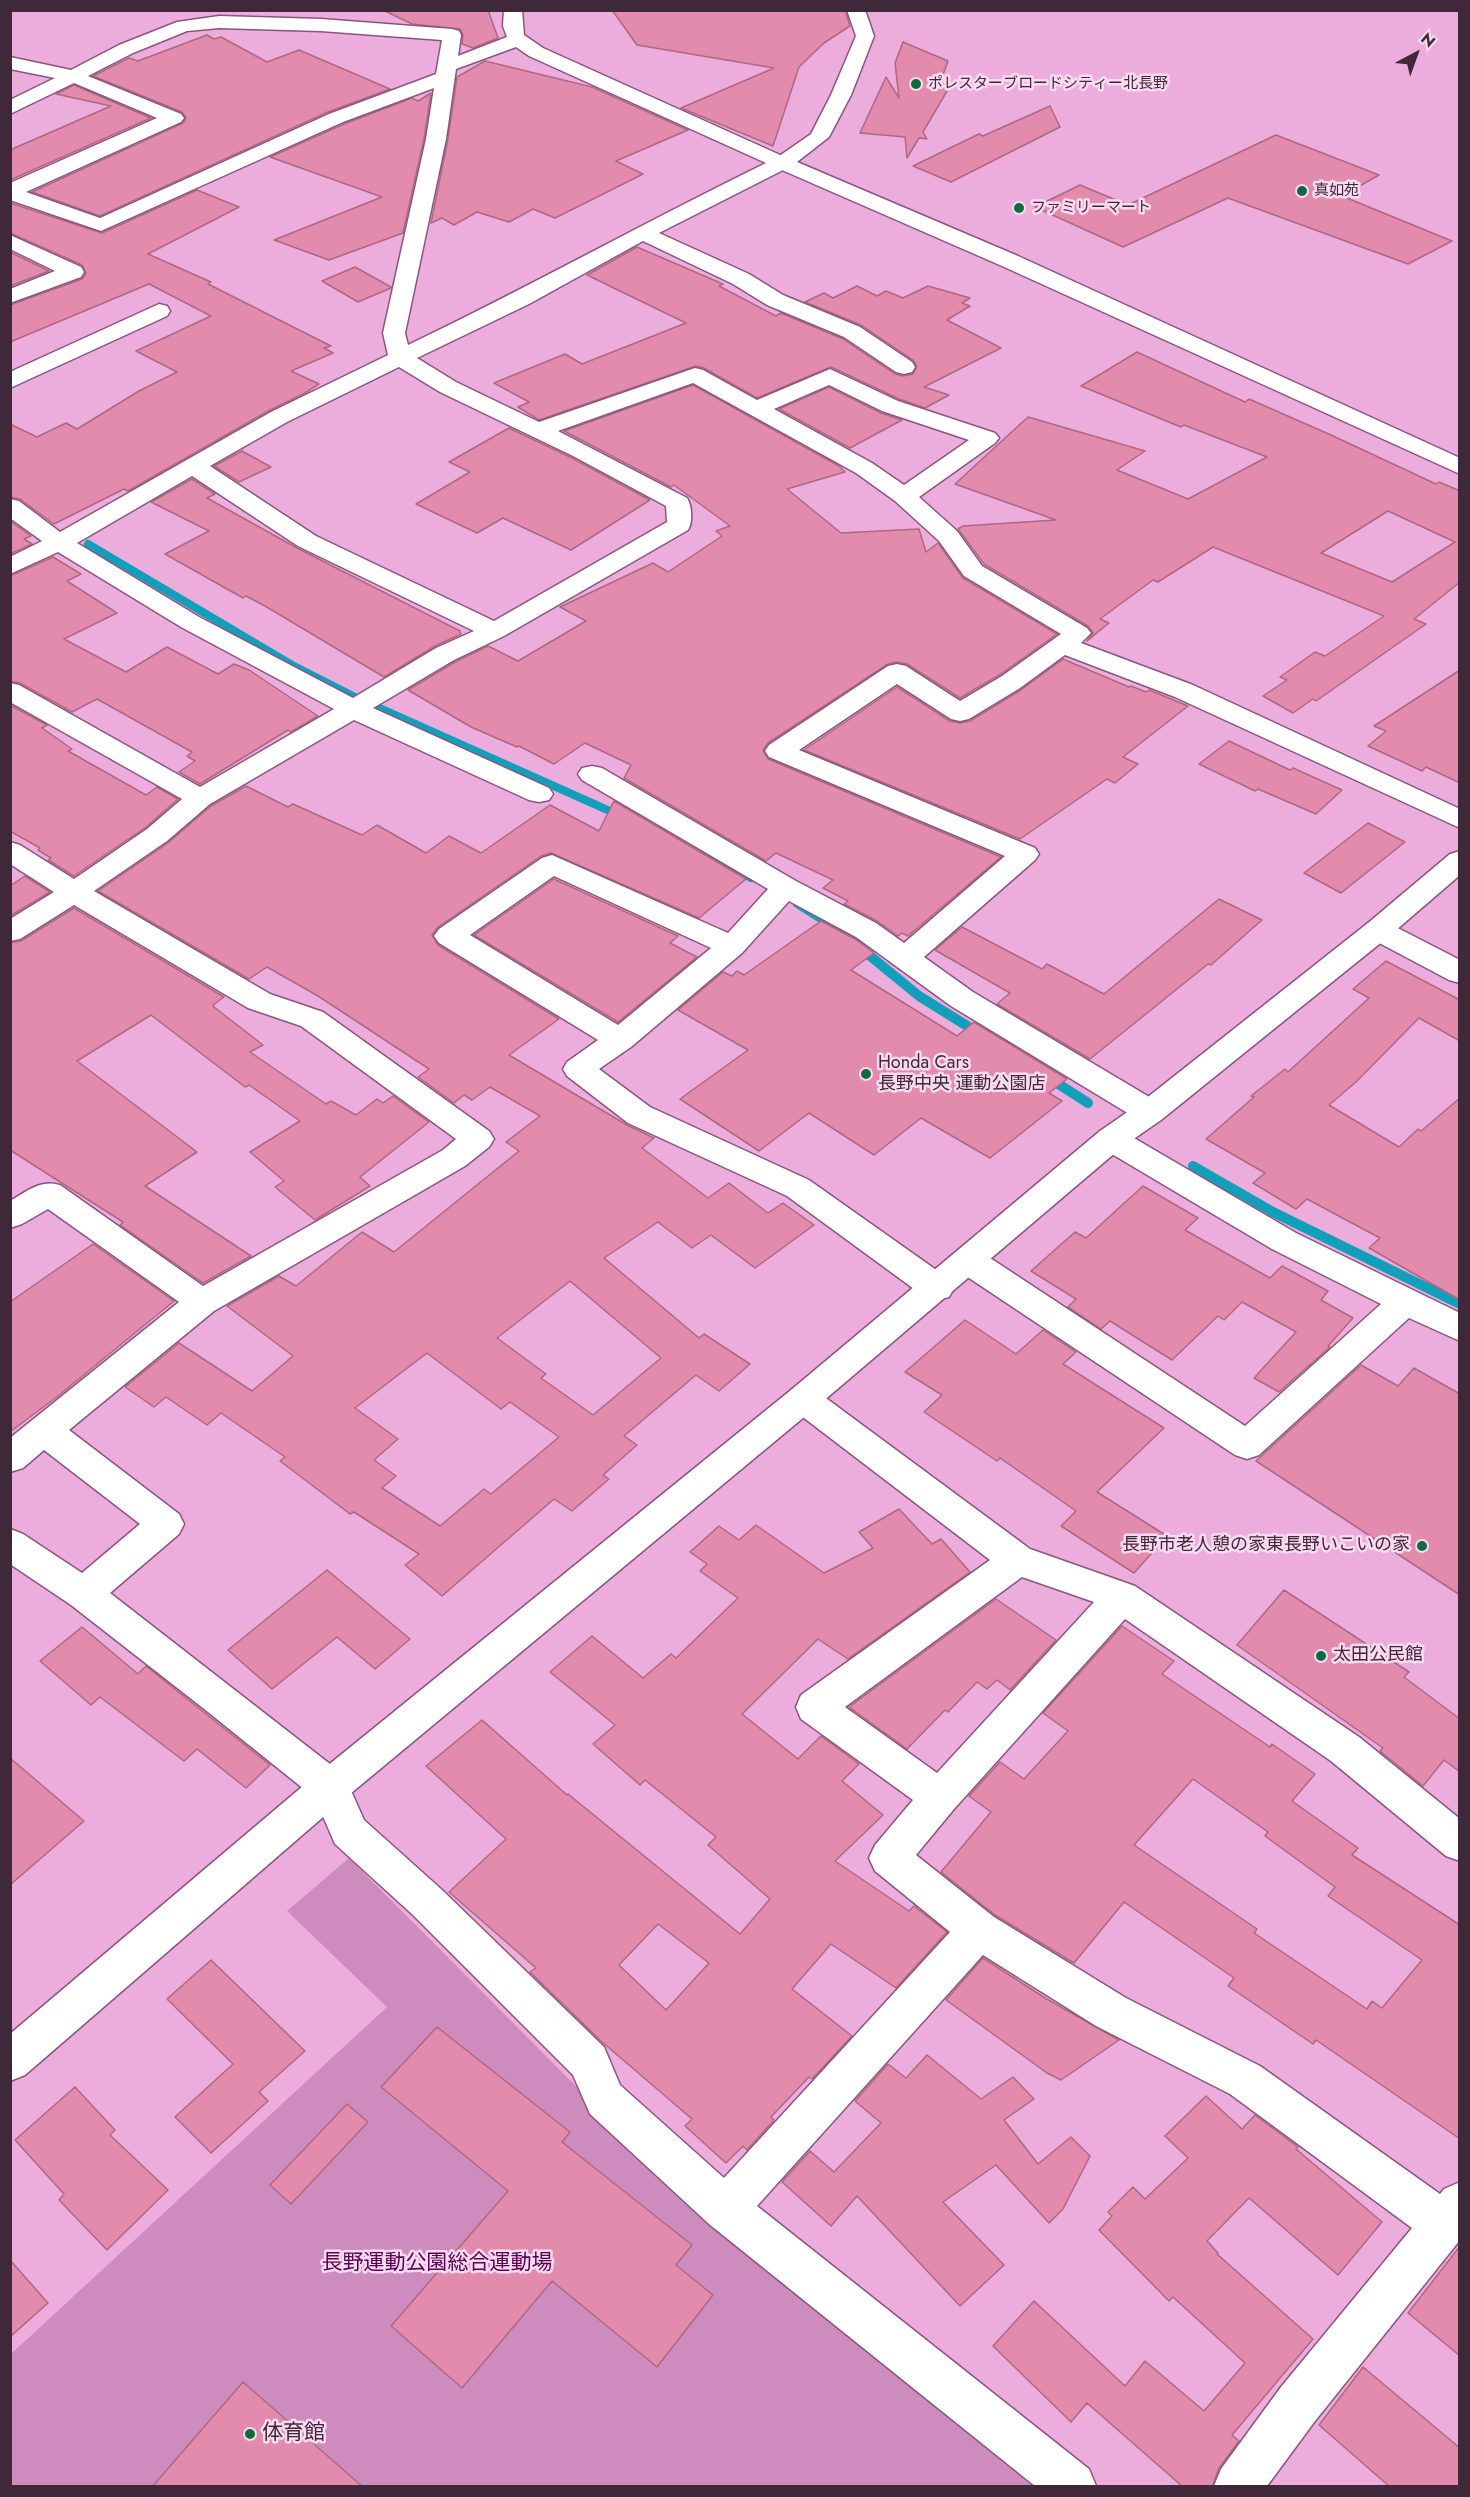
<!DOCTYPE html>
<html>
<head>
<meta charset="utf-8">
<style>
	body { margin:0 }
	#map { position:relative; width:1470px; height:2497px; overflow:hidden; background:#ecaddc; font-family:Jost,sans-serif }
	canvas { display:block }
	.frame { position:absolute; inset:0; border:12px solid #40283b; pointer-events:none }
	.north { position:absolute; left:1386px; top:24px; width:60px; height:60px; -webkit-text-stroke:4px #fadaf1; paint-order:stroke; rotate:41deg; font-size:16px; font-weight:700; line-height:24px; text-align:center; color:#40283b }
	.north::after { content:''; display:block; margin:auto; width:21px; height:27px; background:#40283b; clip-path:polygon(50% 0,100% 100%,50% 72%,0 100%) }
</style>
</head>
<body>
<div id="map">
<canvas width="1470" height="2497"></canvas>
<div class="frame"></div>
<div class="north">N</div>
</div>
<script>
const g = document.querySelector('canvas').getContext('2d');
g.lineJoin = 'round';
function fill(path, color) { g.fillStyle = color; g.fill(path, 'evenodd'); }
function strokePath(path, color, width, dash) { g.strokeStyle = color; g.lineWidth = width; g.lineCap = dash ? 'butt' : 'round'; g.setLineDash(dash || []); g.stroke(path); }
function write(font, color, halo, rows, align = 'center') {
  g.font = font + ' Jost,"Noto Sans JP",sans-serif'; g.lineWidth = 5; g.setLineDash([]); g.textBaseline = 'middle'; g.strokeStyle = halo; g.fillStyle = color; for (const [text, x, y, turn = 0] of rows) {
    g.save(); g.translate(x, y); g.rotate((+turn || 0) * Math.PI / 180); g.textAlign = isNaN(turn) ? turn : align; if (halo) g.strokeText(text, 0, 0); g.fillText(text, 0, 0); g.restore();
  }
}
fill(new Path2D(`
	M 349,1858 L 722,2233 L 1032,2486 L 11,2486 L 11,2354 L 387,2007 L 287,1911 Z`), '#cd8cbd');
strokePath(new Path2D(`
	M 88,544 L 292,665 L 357,698 L 621,816
	M 703,855 L 751,878
	M 797,904 L 844,934 L 866,952`), '#129fba', 8);
strokePath(new Path2D(`
	M 864,951 L 919,996 L 980,1034
	M 1049,1078 L 1088,1103
	M 1193,1166 L 1273,1212 L 1460,1304`), '#129fba', 10);
const building = new Path2D(`
	M 383,10 L 488,10 L 498,38 L 473,48 L 462,44 L 463,35 L 460,29 L 412,24 Z
	M 612,10 L 845,10 L 850,26 L 824,43 L 799,67 L 773,146 L 681,108 L 774,68 L 637,45 Z
	M 207,35 L 214,39 L 221,37 L 267,62 L 299,50 L 390,89 L 328,112 L 100,216 L 32,192 L 183,123 L 186,118 L 182,112 L 93,76 L 129,58 L 138,61 Z
	M 903,42 L 948,61 L 940,83 L 950,86 L 923,132 L 927,139 L 919,138 L 907,158 L 905,137 L 860,133 L 886,77 L 899,98 L 895,63 Z
	M 485,61 L 592,87 L 688,130 L 616,161 L 643,174 L 555,218 L 533,209 L 509,222 L 477,212 L 454,225 L 442,218 L 431,223 L 448,139 L 457,77 Z
	M 74,85 L 151,118 L 10,180 L 10,150 L 111,106 L 56,94 Z
	M 431,93 L 424,139 L 403,233 L 329,260 L 274,240 L 382,197 L 270,157 L 344,124 L 412,98 L 418,101 Z
	M 1050,106 L 1060,127 L 951,182 L 913,166 L 979,134 L 983,136 Z
	M 1276,135 L 1379,175 L 1342,196 L 1452,241 L 1408,264 L 1228,198 L 1123,247 L 1035,207 L 1080,185 L 1128,205 Z
	M 197,190 L 239,207 L 148,254 L 211,282 L 208,284 L 331,346 L 324,348 L 333,353 L 291,371 L 319,384 L 305,393 L 270,410 L 128,491 L 124,489 L 54,524 L 20,499 L 10,497 L 10,424 L 37,437 L 66,423 L 77,429 L 139,391 L 177,372 L 136,351 L 211,316 L 149,284 L 10,342 L 10,305 L 82,279 L 86,273 L 82,265 L 10,233 L 10,203 L 102,233 Z
	M 637,247 L 723,284 L 719,286 L 776,316 L 781,313 L 843,339 L 895,374 L 903,376 L 913,374 L 917,366 L 913,360 L 861,325 L 805,302 L 824,293 L 833,298 L 857,286 L 877,296 L 886,291 L 903,298 L 928,286 L 970,298 L 962,303 L 970,306 L 947,320 L 1001,348 L 924,387 L 949,395 L 925,408 L 899,399 L 831,367 L 757,398 L 704,368 L 696,366 L 539,420 L 518,407 L 529,402 L 494,383 L 565,354 L 582,364 L 686,323 L 587,275 Z
	M 10,252 L 49,271 L 10,286 Z
	M 355,267 L 391,287 L 391,288 L 358,302 L 322,281 Z
	M 1137,352 L 1245,402 L 1249,399 L 1331,435 L 1436,484 L 1439,482 L 1460,491 L 1460,582 L 1414,619 L 1426,624 L 1316,701 L 1313,699 L 1293,713 L 1263,696 L 1287,680 L 1280,677 L 1315,652 L 1325,656 L 1384,616 L 1213,547 L 1158,582 L 1153,580 L 1100,619 L 1109,623 L 1087,641 L 1093,633 L 1088,626 L 984,564 L 958,529 L 963,526 L 1056,520 L 955,484 L 1028,417 L 1145,451 L 1117,470 L 1188,499 L 1267,457 L 1184,425 L 1181,427 L 1081,386 ZM 1388,511 L 1455,542 L 1392,582 L 1321,553 Z
	M 693,385 L 839,466 L 845,472 L 787,489 L 841,533 L 919,529 L 926,552 L 938,543 L 963,578 L 1057,634 L 1001,674 L 960,698 L 907,664 L 897,662 L 888,664 L 768,743 L 763,750 L 768,759 L 1001,857 L 908,936 L 902,933 L 898,936 L 877,921 L 844,904 L 848,901 L 823,888 L 833,880 L 776,853 L 766,861 L 624,778 L 631,765 L 585,743 L 554,764 L 519,746 L 517,747 L 471,727 L 408,690 L 455,662 L 488,646 L 518,661 L 586,621 L 560,607 L 653,563 L 668,572 L 722,536 L 716,531 L 730,526 L 674,485 L 671,487 L 564,431 Z
	M 829,387 L 881,413 L 902,420 L 850,448 L 779,409 Z
	M 509,428 L 572,458 L 650,500 L 571,550 L 503,518 L 477,533 L 416,504 L 470,472 L 449,462 Z
	M 242,451 L 271,467 L 239,482 L 214,466 Z
	M 192,479 L 215,494 L 207,498 L 297,548 L 460,631 L 461,634 L 435,646 L 384,677 L 265,606 L 246,596 L 243,598 L 165,554 L 209,531 L 151,502 Z
	M 10,521 L 31,536 L 24,539 L 32,544 L 10,554 Z
	M 53,557 L 81,574 L 67,581 L 117,613 L 64,639 L 126,672 L 167,647 L 218,674 L 234,664 L 249,670 L 318,716 L 291,732 L 288,730 L 200,784 L 179,772 L 195,761 L 187,756 L 192,752 L 97,699 L 72,712 L 20,683 L 10,681 L 10,576 Z
	M 1063,659 L 1129,687 L 1131,686 L 1146,692 L 1149,690 L 1188,706 L 1123,757 L 1138,764 L 1115,783 L 1107,779 L 1020,839 L 804,750 L 897,687 L 950,721 L 960,723 L 970,721 L 1021,690 Z
	M 1460,670 L 1460,783 L 1426,767 L 1422,771 L 1368,746 L 1386,731 L 1374,726 Z
	M 10,705 L 47,725 L 42,728 L 72,749 L 68,751 L 146,795 L 157,787 L 178,799 L 146,827 L 74,876 L 48,860 L 51,858 L 38,850 L 40,848 L 10,831 Z
	M 1229,741 L 1290,770 L 1293,768 L 1342,790 L 1316,814 L 1258,789 L 1255,791 L 1199,764 Z
	M 246,786 L 288,807 L 293,804 L 362,835 L 377,825 L 426,853 L 449,836 L 481,853 L 550,805 L 599,831 L 614,801 L 746,879 L 699,918 L 551,853 L 541,856 L 438,927 L 432,935 L 438,945 L 559,1019 L 509,1055 L 627,1125 L 654,1138 L 642,1148 L 708,1198 L 729,1183 L 768,1213 L 783,1203 L 814,1225 L 755,1268 L 711,1235 L 692,1248 L 658,1222 L 604,1258 L 699,1338 L 704,1334 L 750,1364 L 719,1391 L 696,1375 L 624,1436 L 637,1445 L 603,1475 L 609,1479 L 572,1511 L 554,1499 L 442,1596 L 405,1565 L 419,1554 L 354,1512 L 350,1514 L 280,1461 L 285,1457 L 221,1413 L 207,1425 L 166,1397 L 154,1407 L 125,1387 L 179,1343 L 252,1391 L 293,1356 L 227,1306 L 279,1276 L 296,1286 L 362,1232 L 394,1252 L 519,1151 L 506,1142 L 540,1116 L 490,1087 L 472,1100 L 464,1095 L 454,1103 L 418,1077 L 429,1069 L 318,996 L 267,967 L 249,979 L 98,891 L 168,843 L 211,806 ZM 570,1281 L 661,1358 L 593,1415 L 541,1378 L 546,1374 L 497,1338 ZM 427,1353 L 501,1409 L 510,1402 L 559,1437 L 491,1494 L 484,1489 L 440,1526 L 382,1488 L 396,1476 L 374,1460 L 398,1439 L 355,1408 Z
	M 1368,823 L 1405,842 L 1341,893 L 1304,873 Z
	M 25,876 L 50,892 L 10,916 L 10,886 Z
	M 554,879 L 678,936 L 670,943 L 697,957 L 618,1022 L 474,935 Z
	M 1219,899 L 1262,920 L 1211,965 L 1208,964 L 1090,1059 L 997,1004 L 1010,993 L 935,950 L 962,927 L 1042,969 L 1047,964 L 1104,994 Z
	M 74,908 L 224,997 L 213,1005 L 214,1007 L 263,1045 L 250,1052 L 326,1104 L 331,1101 L 356,1115 L 377,1099 L 383,1103 L 393,1096 L 429,1122 L 360,1177 L 370,1186 L 315,1220 L 275,1187 L 284,1181 L 250,1152 L 300,1121 L 249,1085 L 245,1087 L 151,1015 L 77,1061 L 197,1152 L 145,1186 L 251,1256 L 203,1283 L 120,1225 L 123,1222 L 10,1150 L 10,943 L 21,941 Z
	M 821,921 L 855,939 L 874,953 L 851,970 L 957,1036 L 974,1022 L 1067,1079 L 1049,1093 L 1062,1101 L 990,1158 L 921,1118 L 874,1155 L 809,1113 L 759,1151 L 680,1099 L 748,1050 L 678,1010 L 723,972 L 732,976 L 737,971 L 744,975 Z
	M 1386,961 L 1460,1000 L 1460,1041 L 1419,1018 L 1356,1082 L 1329,1105 L 1399,1147 L 1418,1129 L 1421,1131 L 1460,1098 L 1460,1300 L 1369,1248 L 1380,1238 L 1307,1199 L 1296,1209 L 1253,1183 L 1265,1173 L 1206,1139 L 1254,1097 L 1251,1096 L 1285,1069 L 1288,1072 L 1369,998 L 1353,989 Z
	M 1143,1186 L 1198,1218 L 1185,1230 L 1270,1278 L 1282,1266 L 1328,1291 L 1321,1300 L 1353,1318 L 1328,1346 L 1330,1347 L 1279,1392 L 1254,1378 L 1296,1332 L 1242,1302 L 1224,1320 L 1218,1316 L 1172,1360 L 1110,1321 L 1101,1329 L 1068,1307 L 1076,1299 L 1031,1271 L 1075,1232 L 1086,1238 Z
	M 93,1244 L 174,1301 L 58,1396 L 10,1432 L 10,1302 Z
	M 965,1320 L 1016,1354 L 1043,1330 L 1076,1352 L 1063,1364 L 1164,1428 L 1097,1492 L 1167,1536 L 1134,1573 L 1061,1526 L 1076,1511 L 1000,1458 L 997,1461 L 924,1412 L 942,1395 L 905,1372 Z
	M 1361,1365 L 1398,1386 L 1414,1368 L 1460,1394 L 1460,1595 L 1256,1461 Z
	M 899,1509 L 932,1544 L 941,1539 L 970,1572 L 848,1659 L 818,1639 L 742,1714 L 798,1759 L 821,1736 L 859,1764 L 842,1781 L 883,1815 L 835,1861 L 909,1911 L 914,1906 L 947,1932 L 896,1988 L 831,1944 L 792,1989 L 852,2036 L 812,2079 L 809,2077 L 771,2117 L 774,2120 L 747,2150 L 743,2146 L 726,2163 L 685,2126 L 692,2119 L 601,2041 L 530,1972 L 536,1968 L 449,1892 L 506,1839 L 426,1766 L 482,1720 L 567,1795 L 568,1794 L 740,1934 L 770,1899 L 708,1845 L 716,1837 L 645,1780 L 640,1785 L 593,1744 L 615,1725 L 550,1672 L 592,1636 L 643,1678 L 671,1654 L 676,1658 L 738,1598 L 700,1571 L 707,1564 L 690,1552 L 719,1526 L 739,1540 L 756,1525 L 824,1573 L 873,1548 L 859,1532 ZM 658,1924 L 709,1963 L 666,2010 L 619,1965 Z
	M 327,1570 L 410,1639 L 375,1669 L 337,1637 L 272,1689 L 228,1650 Z
	M 1284,1590 L 1409,1672 L 1404,1677 L 1460,1719 L 1460,1772 L 1444,1760 L 1423,1786 L 1380,1751 L 1383,1748 L 1237,1645 Z
	M 996,1599 L 1056,1640 L 1010,1690 L 997,1680 L 987,1689 L 977,1682 L 948,1712 L 945,1710 L 907,1749 L 849,1707 Z
	M 1122,1626 L 1174,1661 L 1162,1674 L 1270,1747 L 1272,1744 L 1315,1774 L 1292,1801 L 1358,1848 L 1352,1855 L 1460,1925 L 1460,2139 L 1316,2040 L 1313,2044 L 1228,1986 L 1234,1978 L 1124,1902 L 1074,1963 L 995,1915 L 941,1872 L 991,1812 L 969,1796 L 1000,1762 L 1024,1779 L 1068,1731 L 1043,1713 ZM 1193,1779 L 1268,1832 L 1265,1836 L 1335,1887 L 1328,1896 L 1422,1960 L 1382,2008 L 1372,2001 L 1367,2009 L 1254,1933 L 1257,1929 L 1134,1845 Z
	M 82,1627 L 138,1674 L 146,1666 L 270,1765 L 246,1788 L 197,1749 L 184,1761 L 100,1697 L 91,1705 L 40,1661 Z
	M 10,1758 L 84,1821 L 10,1885 Z
	M 983,1958 L 1045,1998 L 1119,2040 L 1061,2080 L 1047,2073 L 946,2000 Z
	M 211,1960 L 305,2051 L 259,2092 L 268,2101 L 211,2153 L 175,2117 L 233,2064 L 167,1999 Z
	M 437,2027 L 570,2132 L 562,2142 L 692,2245 L 676,2265 L 713,2295 L 657,2367 L 552,2281 L 462,2388 L 391,2326 L 508,2191 L 381,2087 Z
	M 927,2055 L 981,2099 L 1013,2077 L 1034,2099 L 1004,2120 L 1038,2164 L 1071,2137 L 1090,2156 L 1063,2209 L 1049,2223 L 996,2165 L 943,2202 L 1004,2265 L 960,2306 L 857,2196 L 831,2226 L 782,2182 L 810,2151 L 834,2172 L 881,2123 L 855,2101 L 888,2064 L 906,2078 Z
	M 75,2087 L 115,2130 L 110,2135 L 168,2190 L 107,2250 L 59,2200 L 64,2194 L 15,2140 Z
	M 1206,2096 L 1242,2129 L 1255,2115 L 1298,2147 L 1296,2149 L 1382,2222 L 1338,2275 L 1249,2198 L 1207,2241 L 1218,2253 L 1217,2254 L 1313,2339 L 1232,2435 L 1239,2441 L 1219,2468 L 1212,2487 L 1183,2487 L 1087,2403 L 1071,2422 L 993,2346 L 1034,2301 L 1125,2386 L 1145,2361 L 1204,2411 L 1245,2363 L 1173,2297 L 1169,2301 L 1099,2230 L 1112,2216 L 1108,2212 L 1133,2187 L 1145,2199 L 1188,2158 L 1165,2136 Z
	M 347,2104 L 368,2122 L 291,2204 L 270,2185 Z
	M 1460,2246 L 1460,2356 L 1408,2313 Z
	M 10,2260 L 48,2303 L 10,2337 Z
	M 1363,2367 L 1460,2448 L 1460,2487 L 1390,2487 L 1319,2425 Z
	M 243,2382 L 363,2487 L 152,2487 Z`);
fill(building, '#e28bac');
strokePath(building, '#ae6883', 1.5);
const street = new Path2D(`
	M 504,10 L 522,10 L 524,35 L 543,48 L 789,159 L 792,163 L 789,167 L 659,233 L 749,274 L 783,295 L 860,327 L 912,362 L 915,367 L 912,372 L 904,374 L 896,372 L 844,337 L 767,305 L 733,284 L 643,241 L 529,304 L 417,358 L 456,382 L 539,422 L 695,368 L 703,370 L 757,400 L 830,369 L 898,401 L 995,433 L 999,438 L 995,443 L 919,497 L 957,531 L 982,566 L 1087,628 L 1091,633 L 1081,643 L 1193,685 L 1460,809 L 1460,828 L 1175,697 L 1065,655 L 1020,688 L 969,719 L 960,721 L 951,719 L 897,684 L 799,750 L 1035,848 L 1039,854 L 1035,860 L 924,957 L 973,992 L 1161,1104 L 1166,1112 L 1161,1120 L 1150,1123 L 1139,1120 L 951,1006 L 856,937 L 789,901 L 742,953 L 631,1047 L 599,1069 L 650,1107 L 809,1180 L 949,1279 L 954,1288 L 949,1297 L 937,1300 L 925,1297 L 787,1196 L 628,1123 L 567,1076 L 563,1069 L 567,1062 L 598,1040 L 439,943 L 434,936 L 439,929 L 542,858 L 552,855 L 728,933 L 768,889 L 582,780 L 578,774 L 582,768 L 592,766 L 602,768 L 796,881 L 876,923 L 904,943 L 1005,856 L 769,757 L 765,751 L 769,745 L 888,666 L 897,664 L 906,666 L 960,701 L 1002,676 L 1061,634 L 964,576 L 939,541 L 895,501 L 856,473 L 693,383 L 558,431 L 687,498 C 692,506 693,522 688,530 L 504,636 L 454,660 L 373,708 L 549,788 L 553,794 L 549,800 L 539,802 L 529,800 L 354,720 L 210,804 L 167,841 L 94,891 L 270,994 L 323,1012 L 489,1131 L 494,1139 L 489,1147 L 465,1166 L 214,1311 L 69,1430 L 179,1514 L 184,1524 L 179,1534 L 110,1593 L 344,1775 L 364,1820 L 441,1889 L 604,2047 L 620,2085 L 724,2178 L 950,1932 L 875,1871 L 869,1858 L 875,1845 L 913,1800 L 801,1719 L 796,1707 L 801,1695 L 990,1560 L 791,1408 L 786,1399 L 791,1390 L 803,1386 L 815,1390 L 1030,1549 L 1135,1586 L 1359,1737 L 1460,1819 L 1460,1861 L 1446,1856 L 1331,1761 L 1125,1619 L 954,1809 L 916,1855 L 994,1917 L 1126,1998 L 1260,2066 L 1440,2194 L 1444,2189 L 1460,2182 L 1460,2240 L 1315,2421 L 1267,2486 L 1214,2486 L 1221,2469 L 1281,2387 L 1412,2228 L 1230,2094 L 1096,2026 L 983,1955 L 757,2206 L 1089,2469 L 1096,2486 L 1035,2486 L 709,2224 L 590,2114 L 573,2075 L 413,1915 L 335,1844 L 315,1798 L 203,1708 L 71,1605 L 10,1564 L 10,1529 L 23,1534 L 82,1573 L 140,1524 L 44,1450 L 23,1468 L 10,1472 L 10,1438 L 179,1302 L 48,1209 L 22,1224 L 10,1228 L 10,1201 C 27,1191 41,1179 60,1185 L 203,1286 L 443,1150 L 456,1139 L 301,1026 L 248,1008 L 74,905 L 20,939 L 10,941 L 10,919 L 54,892 L 10,864 L 10,842 L 20,845 L 74,879 L 147,829 L 182,799 L 10,702 L 10,683 L 19,685 L 200,787 L 334,709 L 181,627 L 58,552 L 10,574 L 10,557 L 42,541 L 10,518 L 10,499 L 19,501 L 60,532 L 271,412 L 388,355 L 383,333 L 426,139 L 434,88 L 343,122 L 101,231 L 10,200 L 10,183 L 157,118 L 74,83 L 10,114 L 10,100 L 55,78 L 10,69 L 10,57 L 71,70 L 119,45 L 177,22 L 219,16 L 321,19 L 452,29 L 459,31 L 461,35 L 458,56 L 507,37 L 503,26 ZM 219,28 L 321,31 L 442,40 L 436,74 L 329,114 L 100,218 L 26,192 L 181,122 L 184,118 L 181,114 L 88,76 L 133,53 L 187,31 ZM 516,47 L 529,56 L 766,163 C 645,222 529,287 408,345 L 405,333 L 446,139 L 456,69 ZM 399,367 L 440,392 L 573,456 L 666,506 L 667,522 L 494,621 L 316,536 L 210,466 L 287,422 ZM 829,385 L 882,411 L 969,440 L 904,485 L 872,463 L 774,409 ZM 192,476 L 298,546 L 474,631 L 436,648 L 353,698 L 199,617 L 77,543 ZM 554,876 L 711,948 L 618,1025 L 470,935 ZM 1022,1577 L 1094,1602 L 937,1773 L 845,1707 Z
	M 10,235 L 81,267 L 84,272 L 81,277 L 10,303 L 10,289 L 55,271 L 10,249 Z
	M 159,304 L 167,306 L 170,311 L 167,316 L 10,388 L 10,372 Z
	M 1378,921 L 1388,923 L 1460,960 L 1460,983 L 1449,980 L 1368,937 L 1363,930 L 1368,923 Z
	M 1111,1128 L 1122,1131 L 1296,1233 L 1460,1313 L 1460,1341 L 1409,1318 L 1259,1455 L 1247,1459 L 1235,1455 L 957,1270 L 952,1261 L 957,1252 L 969,1249 L 981,1252 L 1245,1426 L 1381,1304 L 1272,1249 L 1100,1147 L 1095,1139 L 1100,1131 Z`);
const secondary = new Path2D(`
	M 847,10 L 865,10 L 874,36 L 851,95 L 829,137 L 797,162 L 1018,256 L 1460,458 L 1460,474 L 1002,266 L 775,167 L 772,163 L 775,159 L 811,134 L 831,95 L 856,36 Z
	M 1460,851 L 1460,875 L 1388,937 L 1161,1120 L 1122,1147 L 815,1408 L 344,1799 L 25,2075 L 10,2081 L 10,2034 L 316,1775 L 791,1390 L 1100,1131 L 1139,1104 L 1368,923 L 1450,854 Z`);
strokePath(street, '#8b547f', 3);
strokePath(secondary, '#8b547f', 3);
fill(street, '#fff');
fill(secondary, '#fff');
for (const [x, y, r, color] of [
	[916,84,6,"#0e6b3f"],
	[1302,191,6,"#0e6b3f"],
	[1019,208,6,"#0e6b3f"],
	[866,1074,6,"#0e6b3f"],
	[1422,1546,6,"#0e6b3f"],
	[1321,1656,6,"#0e6b3f"],
	[250,2434,6,"#0e6b3f"]
]) { const dot = new Path2D(); dot.arc(x, y, r, 0, 2 * Math.PI); g.fillStyle = color; g.fill(dot); strokePath(dot, '#fadaf1', 2); }
write('15px', '#40283b', '#fadaf1', [
	["ポレスターブロードシティー北長野",928,84],
	["真如苑",1314,191],
	["ファミリーマート",1031,208]
], 'left');
write('18px', '#40283b', '#fadaf1', [
	["Honda Cars",878,1064],
	["長野中央 運動公園店",878,1085],
	["長野市老人憩の家東長野いこいの家",1410,1546,"right"],
	["太田公民館",1333,1656]
], 'left');
write('21px', '#5a004e', '#fadaf1', [
	["長野運動公園総合運動場",437,2264]
]);
write('21px', '#40283b', '#fadaf1', [
	["体育館",262,2434]
], 'left');
</script>
</body>
</html>
